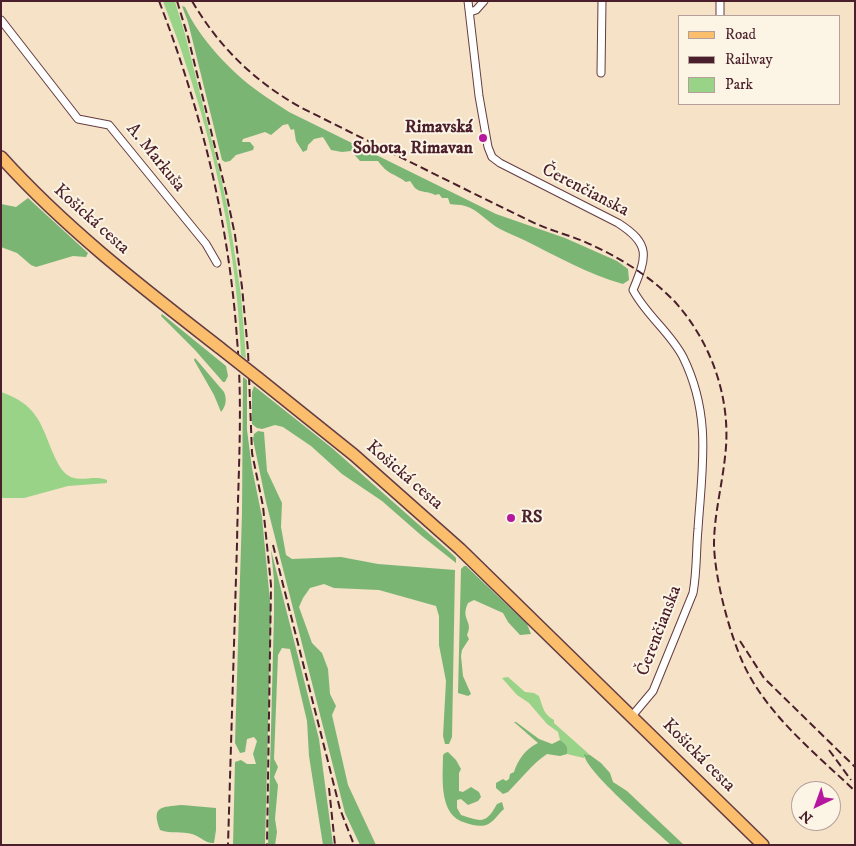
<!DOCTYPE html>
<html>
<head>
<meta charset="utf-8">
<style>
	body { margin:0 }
	#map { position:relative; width:856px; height:846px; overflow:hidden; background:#f5e2c7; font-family:"IM FELL DW Pica",serif }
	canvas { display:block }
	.frame { position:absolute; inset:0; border:2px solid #4a1f2b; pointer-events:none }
	.legend { position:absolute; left:678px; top:15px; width:162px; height:90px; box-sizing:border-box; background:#fcf5e5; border:1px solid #b59f9b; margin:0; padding:6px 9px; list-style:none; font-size:15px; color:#4a1f2b }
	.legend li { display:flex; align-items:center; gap:10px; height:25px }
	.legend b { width:25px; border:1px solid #b59f9b }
	.north { position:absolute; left:791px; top:781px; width:50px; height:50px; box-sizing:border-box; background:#fcf5e5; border:1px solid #b59f9b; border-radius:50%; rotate:222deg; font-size:14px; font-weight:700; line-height:20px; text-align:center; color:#4a1f2b }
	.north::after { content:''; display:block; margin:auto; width:18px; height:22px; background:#b5179e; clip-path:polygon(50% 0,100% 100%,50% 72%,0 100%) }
</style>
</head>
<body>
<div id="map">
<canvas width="856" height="846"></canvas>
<div class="frame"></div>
<ul class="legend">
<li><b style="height:6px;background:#fabe6d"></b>Road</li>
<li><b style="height:6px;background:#4a1f2b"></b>Railway</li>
<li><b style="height:14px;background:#98d388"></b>Park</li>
</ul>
<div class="north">N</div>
</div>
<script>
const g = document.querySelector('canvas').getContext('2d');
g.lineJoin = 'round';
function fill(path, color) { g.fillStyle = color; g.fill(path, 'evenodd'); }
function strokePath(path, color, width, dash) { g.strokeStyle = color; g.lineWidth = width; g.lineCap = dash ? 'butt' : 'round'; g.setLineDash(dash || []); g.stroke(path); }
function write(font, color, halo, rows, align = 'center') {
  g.font = font + ' "IM FELL DW Pica",serif'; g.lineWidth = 4; g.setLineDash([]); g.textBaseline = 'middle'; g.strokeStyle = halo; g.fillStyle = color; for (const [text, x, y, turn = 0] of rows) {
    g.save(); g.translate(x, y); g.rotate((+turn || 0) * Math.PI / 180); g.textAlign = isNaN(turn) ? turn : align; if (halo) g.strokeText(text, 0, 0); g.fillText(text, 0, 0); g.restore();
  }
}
fill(new Path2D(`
	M 163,1 L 175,1 L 176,5 L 185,34 L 220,173 L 228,210 L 241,295 L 246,359 L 241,355 C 237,256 217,155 185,62 C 179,41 170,21 163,1 Z
	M 1,392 C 35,404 40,420 52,451 C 56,459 59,468 66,474 C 78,484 93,474 107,480 L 107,483 L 68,486 L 24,498 L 1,498 Z
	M 508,677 L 525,692 L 534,693 L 539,696 C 543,707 543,714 554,720 L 554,723 L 590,755 L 585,754 L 584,758 L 567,754 C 569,747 566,744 560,740 L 558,732 L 547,724 L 529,703 L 517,695 L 502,678 Z`), '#98d388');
fill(new Path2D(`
	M 182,6 L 185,7 C 199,38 231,72 259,92 C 268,99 279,105 289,112 L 496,214 L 565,238 L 617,261 L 628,269 L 629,280 L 623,284 C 588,274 556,256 524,240 C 516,236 507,233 500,229 C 487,222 479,210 465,206 C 460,204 455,205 450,204 L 448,198 L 442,198 L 439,194 L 435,195 C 429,191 420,193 415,188 C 413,186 412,183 410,181 L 406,182 C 394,173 388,175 378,161 L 360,161 L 351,151 L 342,152 L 331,150 L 323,137 L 314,139 L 308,145 L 307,150 L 303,152 L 296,141 L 294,129 L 291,130 L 288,124 L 283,125 L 271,135 L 265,132 L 243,139 L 242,142 L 250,142 L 254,147 L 253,150 L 236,155 L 230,161 L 225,162 L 222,160 L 188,22 Z
	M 28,198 L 88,253 L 86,257 L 73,256 L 36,267 L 31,265 L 17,253 L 1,247 L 1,204 L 16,207 Z
	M 162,314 L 226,366 L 228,376 L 225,382 L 223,382 L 195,350 L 161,316 Z
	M 195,358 L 224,392 C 227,399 226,406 221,412 L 214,395 L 194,360 Z
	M 243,377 L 247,380 L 247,430 L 252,468 L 262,517 L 271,612 L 265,845 L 233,845 L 235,762 L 241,760 L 247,764 L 256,764 L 253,754 L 257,741 L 254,737 L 247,739 L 245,752 L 240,753 L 235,743 L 242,513 Z
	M 254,386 L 332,448 L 452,554 L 456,558 L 456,563 L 422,536 L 382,501 L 342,474 L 311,446 L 283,427 L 275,425 L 262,429 L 257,428 L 252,424 L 252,392 Z
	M 258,431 L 264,432 L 267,471 L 282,503 L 281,527 L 286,555 L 292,559 L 341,557 L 378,564 L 455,570 L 452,737 L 449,744 L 445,744 L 443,736 L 446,681 L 439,645 L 439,616 L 436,606 L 379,590 L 334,588 L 324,584 L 310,588 L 303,598 L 299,607 L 312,643 L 322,653 L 328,669 L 330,694 L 336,706 L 332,715 L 348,785 L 376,845 L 360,845 L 345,813 L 266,502 L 253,439 L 254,434 Z
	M 271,550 L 319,739 L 333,845 L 323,845 L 309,756 L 307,721 L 290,649 L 282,648 L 278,655 L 274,759 L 278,767 L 274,777 L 278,785 L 275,819 L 277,832 L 275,845 L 268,845 L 274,615 L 274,580 Z
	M 464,566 L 466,566 L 527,624 L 531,634 L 520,635 L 508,622 L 503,613 L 474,600 L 468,603 C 460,620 474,621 467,635 L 469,639 L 462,650 L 461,656 L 463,676 L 471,694 L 468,696 L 458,693 L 461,569 Z
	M 514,722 L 516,722 L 539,739 L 552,744 L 560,740 C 566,744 569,747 567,754 L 560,756 L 547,754 C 532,764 521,779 508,792 L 503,794 L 496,788 L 496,783 L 503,779 L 506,781 L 509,779 L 510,774 L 514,772 C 518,760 525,749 538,743 Z
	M 448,752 L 456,760 L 461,769 L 459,773 L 459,791 L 463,792 L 471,787 L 479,792 L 481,797 L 478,801 L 468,805 L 461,799 L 457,800 L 457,808 L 461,815 C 482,822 486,824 497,804 L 502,802 L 504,809 C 498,814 493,823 486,825 C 480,827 472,825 466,823 C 438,816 443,778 443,755 L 445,753 Z
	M 584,754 L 590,755 L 601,763 L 610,773 L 613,782 L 627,791 L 684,845 L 671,845 C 656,831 584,770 584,754 Z
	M 182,805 L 216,808 L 216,830 L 214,843 C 206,844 200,836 192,834 C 182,831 171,834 160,830 C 151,806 161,807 182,805 Z`), '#7ab574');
const street = new Path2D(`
	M 468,1 L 479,96 L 488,147 L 492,157 L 500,163 L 618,223 C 651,244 647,256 633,290 C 646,315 670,332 683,357 C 712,416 702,467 698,529 C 696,550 697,572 693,593 L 653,691 L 632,716
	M 720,1 L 720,16
	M 470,12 L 476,10 L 484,1
	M 1,20 L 78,119 L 109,125 L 206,244 L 217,263
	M 601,73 L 602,1`);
const primary = new Path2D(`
	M 1,157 C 67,230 143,288 220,348
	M 258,378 L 354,455 L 460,549 L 763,845`);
strokePath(street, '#643c42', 9);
strokePath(primary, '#643c42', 14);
strokePath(street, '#fff', 7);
strokePath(primary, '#fabe6d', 11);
strokePath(new Path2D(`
	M 159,1 C 201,110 229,222 237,339 C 243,407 238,476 237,544 C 234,645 231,745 228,845
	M 177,1 L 188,37 L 226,192 L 235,235 L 242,287 L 248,351 L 252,453 L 263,506 L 271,585 L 267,845
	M 192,1 C 219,47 254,81 300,107 C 376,145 452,183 528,220 C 546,229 565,234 583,241 C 617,256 651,276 676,303 C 713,345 732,402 725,457 C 722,486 714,515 714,545 C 715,579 729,632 743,663 C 766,714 815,753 855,791
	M 273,545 L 340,809 L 354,845
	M 740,641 L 764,678 L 855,767
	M 829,750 L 851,780
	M 329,788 L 335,845`), '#4a1f2b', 2, [8, 4]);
const primaryBridge = new Path2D(`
	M 220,348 L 258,378`);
strokePath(primaryBridge, '#643c42', 14, []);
strokePath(primaryBridge, '#fabe6d', 11);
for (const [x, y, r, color] of [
	[483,138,5,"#b5179e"],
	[511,518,5,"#b5179e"]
]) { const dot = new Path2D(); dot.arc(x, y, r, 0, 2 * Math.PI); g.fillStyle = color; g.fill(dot); strokePath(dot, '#fcf5e5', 2); }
write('bold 18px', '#4a1f2b', '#fcf5e5', [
	["Rimavská",473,128],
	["Sobota, Rimavan",473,149],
	["RS",521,518,"left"]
], 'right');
write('18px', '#4a1f2b', '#fcf5e5', [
	["A. Markuša",155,158,51],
	["Čerenčianska",585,191,27],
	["Košická cesta",91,220,42],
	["Košická cesta",404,476,41],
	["Čerenčianska",660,631,-69],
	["Košická cesta",698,756,45]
]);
</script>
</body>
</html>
